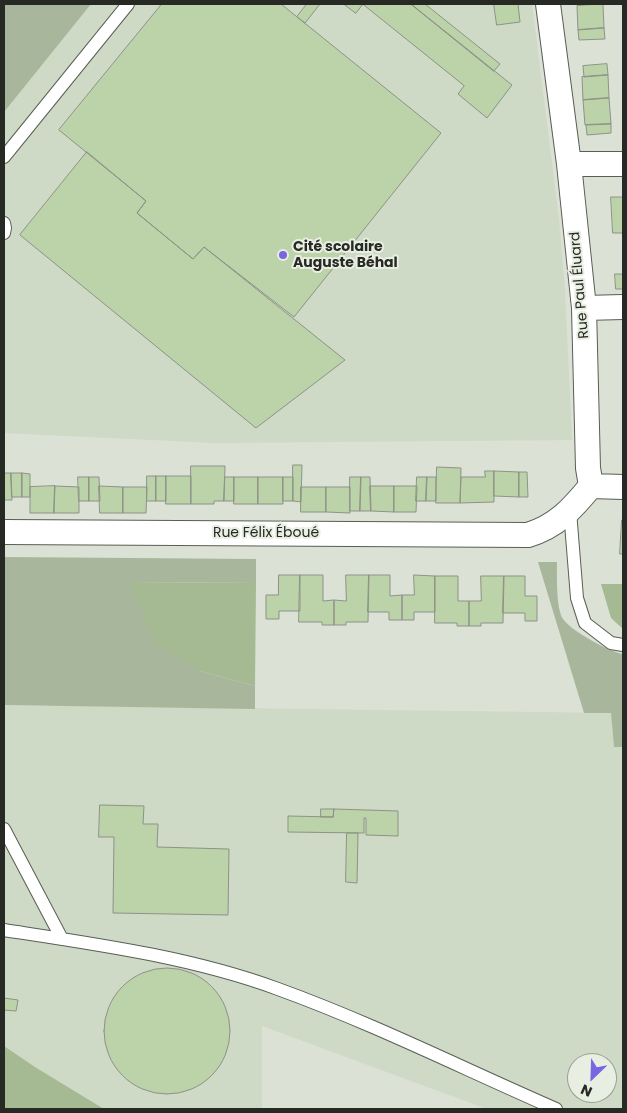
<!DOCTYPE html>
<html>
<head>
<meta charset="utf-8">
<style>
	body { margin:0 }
	#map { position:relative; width:627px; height:1113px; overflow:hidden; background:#dbe1d5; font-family:Poppins,sans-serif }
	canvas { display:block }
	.frame { position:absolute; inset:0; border:5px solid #262924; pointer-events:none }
	.north { position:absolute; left:567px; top:1053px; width:50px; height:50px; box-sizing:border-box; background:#e8efe2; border:1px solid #9aa096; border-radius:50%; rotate:204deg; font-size:14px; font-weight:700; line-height:20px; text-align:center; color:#262924 }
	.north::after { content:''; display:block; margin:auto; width:18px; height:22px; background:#7966e1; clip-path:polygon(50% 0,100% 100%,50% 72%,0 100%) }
</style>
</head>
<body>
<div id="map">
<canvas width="627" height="1113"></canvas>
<div class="frame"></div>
<div class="north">N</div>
</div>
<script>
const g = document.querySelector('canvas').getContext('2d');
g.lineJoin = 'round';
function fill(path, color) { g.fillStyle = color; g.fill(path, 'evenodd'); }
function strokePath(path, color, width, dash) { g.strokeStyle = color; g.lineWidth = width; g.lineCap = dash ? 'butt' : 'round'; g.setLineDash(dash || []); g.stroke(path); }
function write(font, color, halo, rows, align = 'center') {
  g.font = font + ' Poppins,sans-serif'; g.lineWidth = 4; g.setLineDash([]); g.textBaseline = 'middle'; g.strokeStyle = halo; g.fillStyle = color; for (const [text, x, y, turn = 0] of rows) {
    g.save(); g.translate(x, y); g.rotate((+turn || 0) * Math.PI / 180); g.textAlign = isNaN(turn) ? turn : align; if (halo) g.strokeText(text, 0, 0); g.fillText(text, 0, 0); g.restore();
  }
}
fill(new Path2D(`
	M 4,4 L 532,4 L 559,219 L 565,290 L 572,440 L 216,443 L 4,433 Z
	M 4,705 L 611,713 L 614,747 L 623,747 L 623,1109 L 487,1109 L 262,1026 L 262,1109 L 104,1109 L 35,1067 L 4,1046 ZM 577,1063 L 607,1063 L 607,1093 L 577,1093 Z`), '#ced9c6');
fill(new Path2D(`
	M 4,4 L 91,4 L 4,112 Z
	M 4,557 L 256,559 L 256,583 L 129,582 L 200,671 L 255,686 L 255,709 L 4,705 Z
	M 538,562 L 557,562 C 557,576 556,608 563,619 C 571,631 610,652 623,654 L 623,747 L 614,747 L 611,713 L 584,713 Z`), '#a8b79b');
fill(new Path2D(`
	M 129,582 L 256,583 L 255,686 L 200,671 L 155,643 Z
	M 601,584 L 623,584 L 623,629 L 611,618 Z
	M 4,1046 L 35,1067 L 104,1109 L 4,1109 Z`), '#a5b992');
const building = new Path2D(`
	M 162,4 L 281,4 L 441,133 L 294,317 L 204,247 L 193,259 L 137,213 L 146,201 L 59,130 Z
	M 307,4 L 320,4 L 305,23 L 297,17 Z
	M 344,4 L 363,4 L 356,13 Z
	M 363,4 L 411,4 L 512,85 L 487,118 L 458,94 L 464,86 Z
	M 411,4 L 425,4 L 500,64 L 494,71 Z
	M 494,4 L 518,4 L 520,22 L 497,25 Z
	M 603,4 L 604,28 L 578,30 L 577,6 Z
	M 604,28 L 605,39 L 579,40 L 578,30 Z
	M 607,64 L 608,75 L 584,77 L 583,66 Z
	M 608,75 L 609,98 L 583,100 L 582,77 Z
	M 609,98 L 611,124 L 585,125 L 583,100 Z
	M 611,124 L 611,133 L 587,135 L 586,125 Z
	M 87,152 L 146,201 L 137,213 L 193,259 L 204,247 L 345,360 L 256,428 L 20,235 Z
	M 611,197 L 623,197 L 623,233 L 613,233 Z
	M 615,274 L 623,274 L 623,289 L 616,289 Z
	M 293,465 L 302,465 L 301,502 L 293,501 Z
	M 191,466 L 225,466 L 224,501 L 214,501 L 214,504 L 191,504 Z
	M 437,467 L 461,468 L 460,503 L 436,503 Z
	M 485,471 L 494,471 L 494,502 L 460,503 L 461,477 L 485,477 Z
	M 494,471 L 519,472 L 519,497 L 494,496 Z
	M 519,472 L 527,472 L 528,497 L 519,497 Z
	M 4,473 L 11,473 L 12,500 L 4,500 Z
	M 11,473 L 22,473 L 22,497 L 12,497 Z
	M 22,473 L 30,474 L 30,497 L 22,497 Z
	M 147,476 L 156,476 L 156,501 L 147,501 Z
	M 156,476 L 166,476 L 166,501 L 156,501 Z
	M 166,476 L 191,476 L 191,504 L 166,504 Z
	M 78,477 L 89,477 L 89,501 L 79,501 Z
	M 89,477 L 99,477 L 100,501 L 89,501 Z
	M 225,477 L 234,477 L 234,501 L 224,501 Z
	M 234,477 L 258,477 L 258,504 L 234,504 Z
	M 258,477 L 283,477 L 283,504 L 258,504 Z
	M 283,477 L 293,477 L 293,501 L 283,501 Z
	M 350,477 L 361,477 L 360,511 L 350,511 Z
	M 361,477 L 370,477 L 371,511 L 360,511 Z
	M 417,477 L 427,477 L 426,501 L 416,501 Z
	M 427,477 L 436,477 L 436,501 L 426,501 Z
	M 55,486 L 79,487 L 79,513 L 54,513 Z
	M 55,486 L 54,513 L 30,513 L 30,487 Z
	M 99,486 L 123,487 L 123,513 L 100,513 Z
	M 370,486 L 394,486 L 394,512 L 371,511 Z
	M 394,486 L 417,486 L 416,512 L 394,512 Z
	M 123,487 L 147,487 L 146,513 L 123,513 Z
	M 301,487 L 326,487 L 326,512 L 301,512 Z
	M 326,487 L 350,487 L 350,513 L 326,512 Z
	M 622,520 L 623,520 L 623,554 L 620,554 Z
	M 279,575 L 300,575 L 300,611 L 279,611 L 279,619 L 266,619 L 266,595 L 278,595 Z
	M 300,575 L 323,575 L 323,601 L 334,600 L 334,625 L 322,625 L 322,622 L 299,622 Z
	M 346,575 L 369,575 L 368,622 L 346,622 L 346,625 L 334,625 L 334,600 L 346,601 Z
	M 369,575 L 390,575 L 390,596 L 402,595 L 402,620 L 389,620 L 389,612 L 368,612 Z
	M 414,575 L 435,576 L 435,612 L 414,612 L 414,620 L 402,620 L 402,595 L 414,595 Z
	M 435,576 L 458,576 L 458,601 L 469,601 L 469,626 L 457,626 L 457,623 L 435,623 Z
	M 481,576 L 504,576 L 503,623 L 481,623 L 481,626 L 469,626 L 469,601 L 481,601 Z
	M 504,576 L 525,576 L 525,596 L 537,596 L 537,621 L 525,621 L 525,613 L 503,613 Z
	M 100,805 L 144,806 L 143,824 L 158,824 L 157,847 L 229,849 L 228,915 L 113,913 L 114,837 L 99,837 Z
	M 321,809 L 334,809 L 333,817 L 321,817 Z
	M 334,809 L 398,811 L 398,836 L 366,835 L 366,818 L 364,818 L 364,833 L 288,832 L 288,816 L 333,817 Z
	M 347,833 L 358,833 L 357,883 L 346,882 Z
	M104 1031a63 63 0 1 1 126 0a63 63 0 1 1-126 0Z
	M 4,998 L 18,1000 L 16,1011 L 4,1010 Z`);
fill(building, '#bcd2a9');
strokePath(building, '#8d9388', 1);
const service = new Path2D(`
	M 4,157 L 128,4
	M 4,223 L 5,228 L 4,233
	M 570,511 L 577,598 L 585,623 L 611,643 L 623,645
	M 4,829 L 62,939
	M 4,930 C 95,944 191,957 278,989 C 372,1023 464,1069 556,1109`);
const minor = new Path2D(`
	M 569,164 L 623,164
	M 584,308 L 623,307
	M 591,486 L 623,487
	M 4,532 L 528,535 C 557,526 572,509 591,486 L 588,468 L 584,308 L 569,164 L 548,4`);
strokePath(service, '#595e54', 14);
strokePath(minor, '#595e54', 26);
strokePath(service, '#fff', 12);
strokePath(minor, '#fff', 24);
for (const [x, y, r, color] of [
	[283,255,5,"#7966e1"]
]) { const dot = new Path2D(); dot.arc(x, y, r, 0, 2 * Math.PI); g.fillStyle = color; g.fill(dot); strokePath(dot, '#e8efe2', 2); }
write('bold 14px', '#262924', '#e8efe2', [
	["Cité scolaire",293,247],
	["Auguste Béhal",293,263]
], 'left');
write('14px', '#262924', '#e8efe2', [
	["Rue Paul Éluard",580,285,-95],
	["Rue Félix Éboué",266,533]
]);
</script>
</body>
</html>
